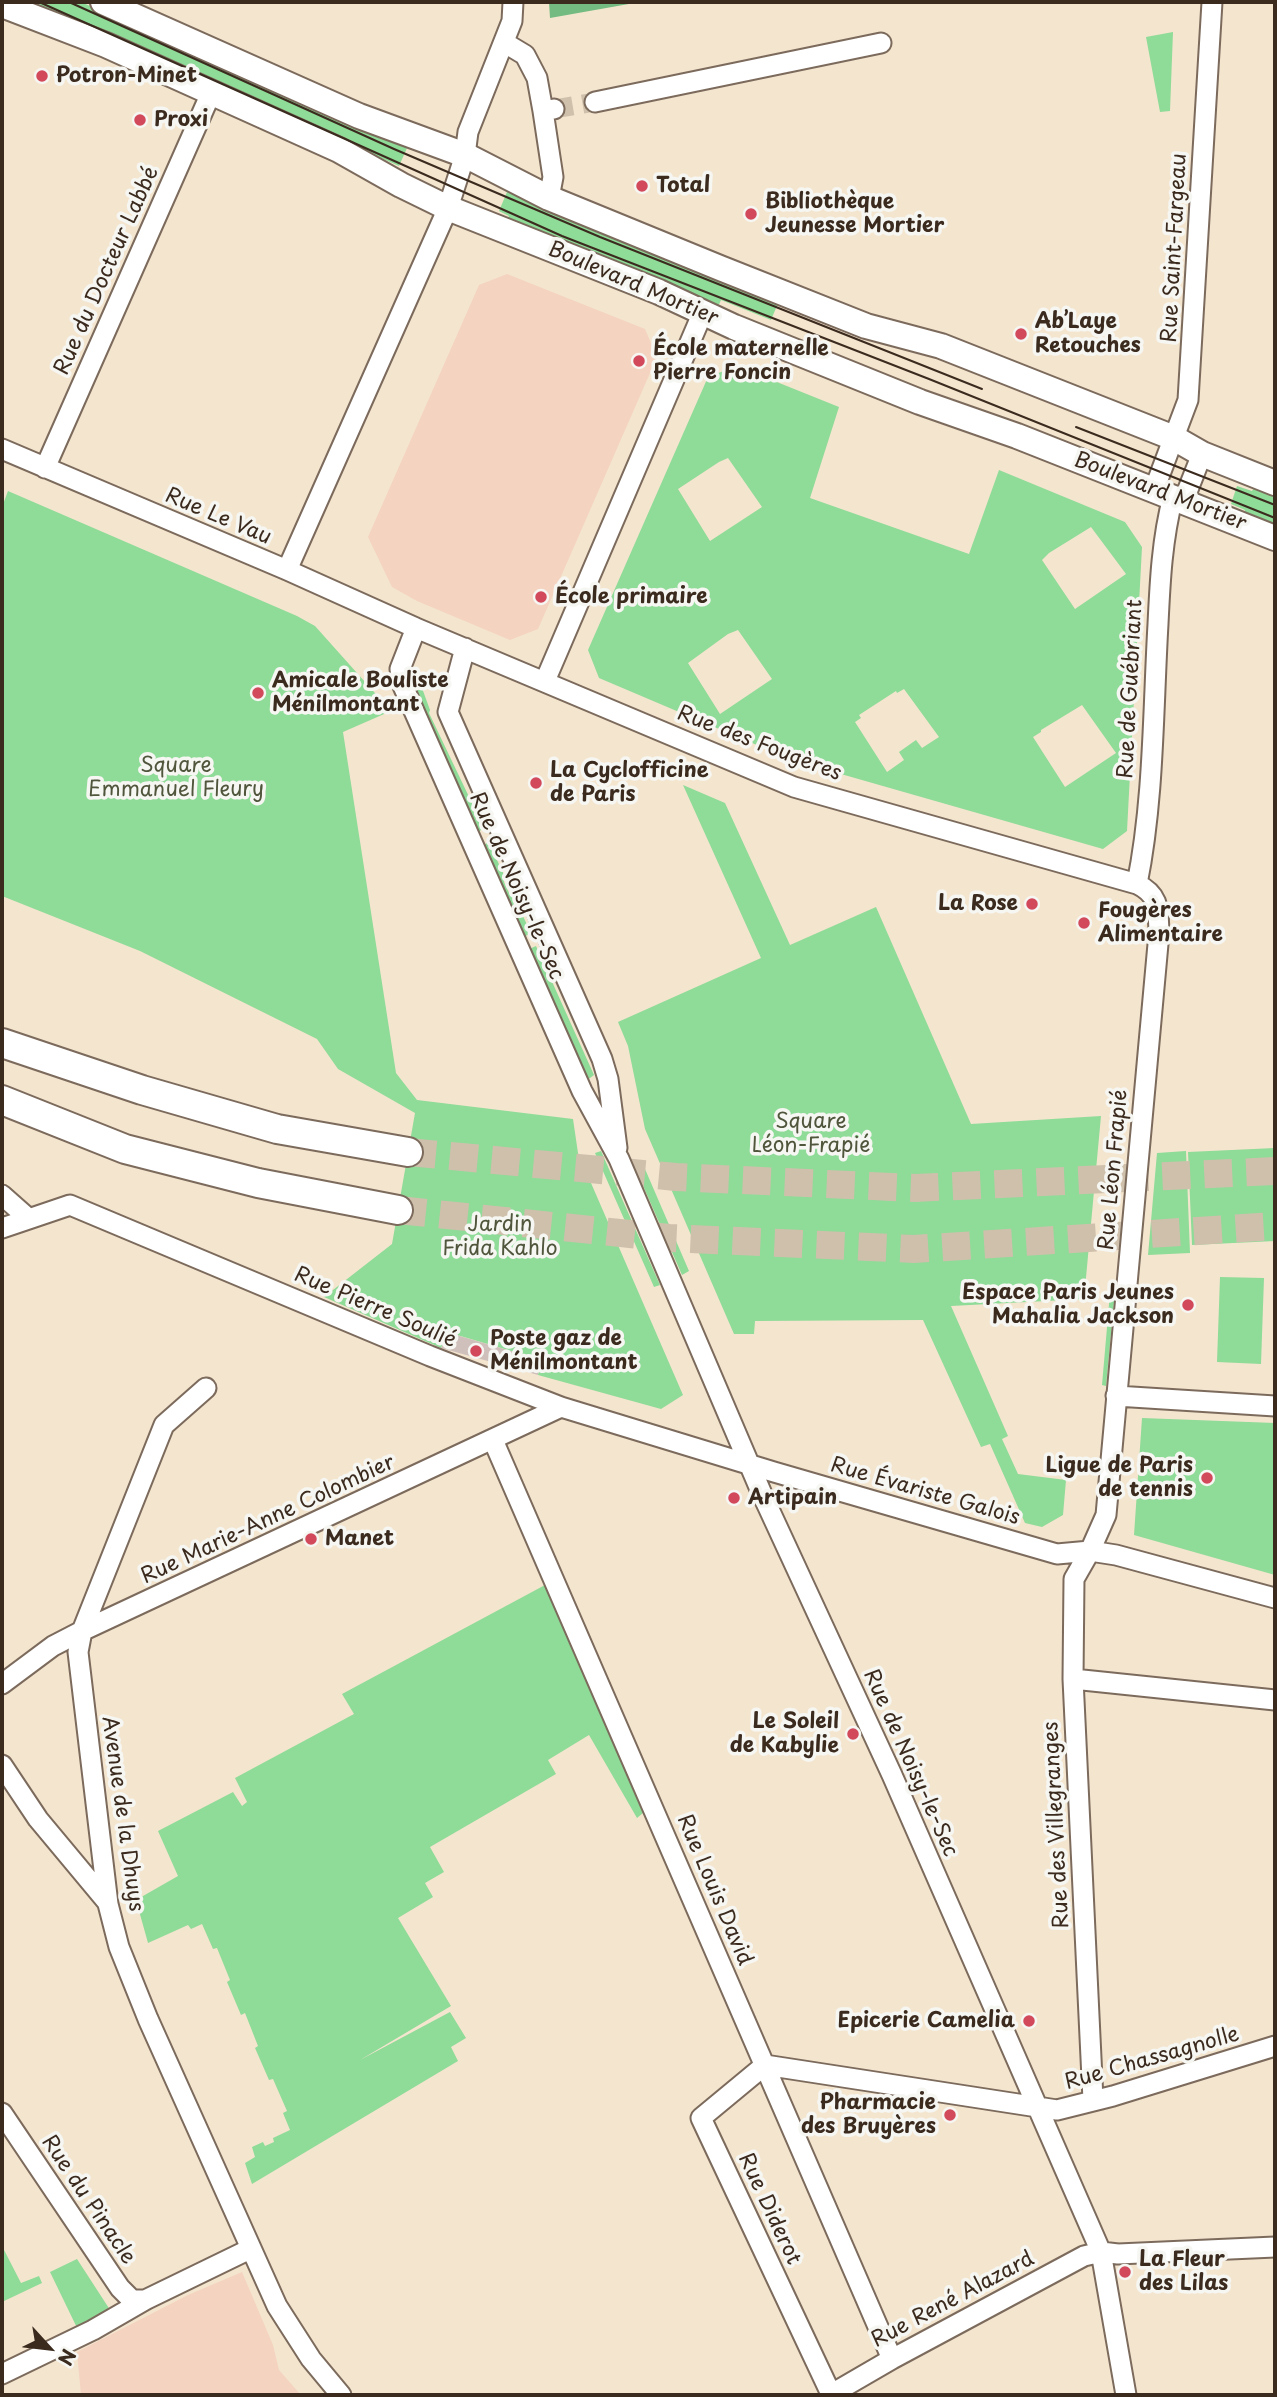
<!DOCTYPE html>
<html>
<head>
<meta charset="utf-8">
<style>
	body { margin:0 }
	#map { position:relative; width:1277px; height:2397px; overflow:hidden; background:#f4e5cf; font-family:"Playpen Sans",sans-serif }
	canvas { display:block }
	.frame { position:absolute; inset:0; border:4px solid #3b2a1e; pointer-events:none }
	.north { position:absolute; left:14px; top:2313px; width:70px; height:70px; -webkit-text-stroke:5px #f6f6f2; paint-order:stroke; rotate:117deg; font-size:19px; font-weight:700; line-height:28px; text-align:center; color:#3b2a1e }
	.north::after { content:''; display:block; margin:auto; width:24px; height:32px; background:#3b2a1e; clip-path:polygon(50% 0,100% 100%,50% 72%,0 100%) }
</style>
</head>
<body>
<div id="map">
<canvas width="1277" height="2397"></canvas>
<div class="frame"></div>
<div class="north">N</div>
</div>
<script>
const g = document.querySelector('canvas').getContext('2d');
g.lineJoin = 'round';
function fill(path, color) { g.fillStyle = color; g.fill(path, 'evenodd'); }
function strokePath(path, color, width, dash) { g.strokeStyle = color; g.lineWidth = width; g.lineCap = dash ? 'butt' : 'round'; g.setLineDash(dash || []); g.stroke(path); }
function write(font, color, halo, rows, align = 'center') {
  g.font = font + ' "Playpen Sans",sans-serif'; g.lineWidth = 7; g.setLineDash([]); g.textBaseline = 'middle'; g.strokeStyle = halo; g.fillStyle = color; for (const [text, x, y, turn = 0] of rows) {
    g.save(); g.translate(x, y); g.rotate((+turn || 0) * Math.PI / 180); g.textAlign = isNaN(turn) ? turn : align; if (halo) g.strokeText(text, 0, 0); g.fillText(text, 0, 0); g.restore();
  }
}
fill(new Path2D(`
	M 507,274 L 645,329 L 657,357 L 538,629 L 510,640 L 417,601 L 392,587 L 368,537 L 479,285 Z
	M 242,2272 L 273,2345 L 279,2370 L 301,2395 L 81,2395 L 77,2352 L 188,2295 Z`), '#f4d3c0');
fill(new Path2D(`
	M 446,1332 L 542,1360 L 538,1375 L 441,1348 Z`), '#d0c0bc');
fill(new Path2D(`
	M 41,2 L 81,2 L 407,148 L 399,166 L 39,5 Z
	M 1173,32 L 1170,111 L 1160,112 L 1146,37 Z
	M 507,192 L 543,207 L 779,301 L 771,320 L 721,300 L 717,309 L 506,221 L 509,216 L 499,211 Z
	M 737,366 L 839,407 L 810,498 L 969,554 L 999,470 L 1125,522 L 1142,547 L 1127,831 L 1103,849 L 792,760 L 599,678 L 588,650 L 708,377 ZM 728,458 L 762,507 L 710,541 L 678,489 L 719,462 ZM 1091,527 L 1126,574 L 1075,609 L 1042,560 L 1049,553 ZM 738,630 L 772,679 L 720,714 L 688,663 L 728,634 ZM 904,689 L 939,737 L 922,748 L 916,740 L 899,752 L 904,760 L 887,772 L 855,722 L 861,718 L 859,715 L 896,691 L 897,693 ZM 1082,705 L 1116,753 L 1065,787 L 1033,737 L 1041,732 L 1041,730 Z
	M 1237,486 L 1252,491 L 1255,486 L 1275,494 L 1275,528 L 1243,515 L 1245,510 L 1231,504 Z
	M 8,491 L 297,616 L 315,626 L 391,711 L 343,732 L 396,1073 L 417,1100 L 573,1119 L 578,1153 L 683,1395 L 661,1409 L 538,1375 L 542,1360 L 447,1332 L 441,1348 L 324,1297 L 392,1244 L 415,1113 L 338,1069 L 317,1039 L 140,951 L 2,896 L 2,507 Z
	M 406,673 L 418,677 L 430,710 L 429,713 L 482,824 L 481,830 L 475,835 Z
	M 683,785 L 725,803 L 790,945 L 876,907 L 971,1124 L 1101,1116 L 1084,1299 L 951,1306 L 1008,1436 L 1002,1439 L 1018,1474 L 1066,1480 L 1063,1515 L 1042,1527 L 1025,1523 L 990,1444 L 981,1447 L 923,1320 L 755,1321 L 754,1334 L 734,1334 L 645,1129 L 628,1046 L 618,1022 L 761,958 Z
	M 487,843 L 489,843 L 505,877 L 504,882 L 509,893 L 513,895 L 531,933 L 522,938 L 481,847 Z
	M 536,946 L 594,1075 L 586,1081 L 527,950 Z
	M 1275,1148 L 1275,1241 L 1192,1245 L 1188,1152 Z
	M 601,1151 L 660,1285 L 654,1287 L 595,1153 Z
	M 1186,1151 L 1190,1253 L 1148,1255 L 1157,1153 Z
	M 642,1162 L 689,1271 L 682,1275 L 634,1165 Z
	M 1220,1277 L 1264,1278 L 1261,1364 L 1217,1362 Z
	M 1111,1281 L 1116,1281 L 1106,1386 L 1102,1385 Z
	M 1142,1418 L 1275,1423 L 1275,1575 L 1134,1535 Z
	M 545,1585 L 643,1813 L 637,1818 L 589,1735 L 548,1760 L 556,1774 L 430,1847 L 444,1872 L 425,1883 L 433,1897 L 398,1918 L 451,2006 L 360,2060 L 450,2012 L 466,2038 L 451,2047 L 458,2061 L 252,2184 L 245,2163 L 255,2157 L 252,2147 L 263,2142 L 265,2146 L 274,2142 L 273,2138 L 290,2130 L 283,2113 L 287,2111 L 273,2079 L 269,2080 L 255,2048 L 258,2046 L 245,2013 L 241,2015 L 227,1982 L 230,1980 L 217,1948 L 213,1949 L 202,1924 L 191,1929 L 188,1925 L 148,1943 L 136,1900 L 178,1876 L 158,1831 L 233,1792 L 242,1806 L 247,1802 L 235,1778 L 354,1714 L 342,1694 Z
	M 2,2246 L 21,2283 L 39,2276 L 42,2283 L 2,2302 Z
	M 77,2259 L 114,2316 L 80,2334 L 50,2272 Z`), '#8fdb98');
fill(new Path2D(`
	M 549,2 L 640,2 L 550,18 Z`), '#73bb80');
strokePath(new Path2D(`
	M 554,109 L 595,102`), '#cfc0ac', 19, [19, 10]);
strokePath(new Path2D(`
	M 408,1152 L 676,1177 L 915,1188 L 1275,1171
	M 398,1210 L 669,1238 L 914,1249 L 1275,1226`), '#cfc0ac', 28, [28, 14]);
const minor = new Path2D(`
	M 505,43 L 525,55 L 537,78 L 543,111 L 554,109
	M 595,102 L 881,43
	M 543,111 L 553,177 L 549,198
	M 2,449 L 287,570 L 416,628 L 794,787 L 1137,884 C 1160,895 1158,910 1159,933 L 1106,1515 L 1090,1551 L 1074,1579 L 1073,1679 L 1093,2100
	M 45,468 L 211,93
	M 1154,490 L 1188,400 L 1212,2
	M 1183,502 L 1202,454
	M 287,570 L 448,208 L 465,155 L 468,132 L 512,21 L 513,2
	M 416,628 L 400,669 L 403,686 L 582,1091 L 619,1159 L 762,1494 L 892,1775 L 1101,2252 L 1126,2395
	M 465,648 L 448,712 L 602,1059 L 608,1079 L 617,1148
	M 545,681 L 703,312
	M 1137,884 C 1154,800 1153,710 1158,624 C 1160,582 1162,539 1173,497
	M 2,1195 L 28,1218
	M 2,1228 L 70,1205 L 430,1356 L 561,1407 L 774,1472 L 1057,1554 L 1090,1551 L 1116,1555 L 1275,1598
	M 206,1388 L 164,1425 L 82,1631 L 78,1652 L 108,1904 L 119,1947 L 148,2019 L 277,2306 L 311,2359 L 341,2395
	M 1116,1396 L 1275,1406
	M 493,1440 L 892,2359
	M 1073,1679 L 1275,1700
	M 2,1684 L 53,1646 L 82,1631 L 561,1407
	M 2,1765 L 38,1819 L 108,1903
	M 2,2113 L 120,2288 L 132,2300 L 145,2300
	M 2,2374 L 93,2330 L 145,2300 L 250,2249
	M 831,2394 L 701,2118 L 765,2065 L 1057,2110 L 1113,2096 L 1275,2046
	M 830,2395 L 892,2359 L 1084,2256 L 1101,2252 L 1118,2254 L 1275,2247`);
const major = new Path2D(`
	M 103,2 L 359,116 L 465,155 L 549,198 L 720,268 L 866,326 L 941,346 L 1174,438 L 1202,454 L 1275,483
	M 2,5 L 106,45 L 339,150 L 401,185 L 448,208 L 659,292 L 734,327 L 920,402 L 1017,436 L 1275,538`);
const highway = new Path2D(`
	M 2,1043 L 142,1090 L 277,1129 L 408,1152
	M 2,1100 L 125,1149 L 258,1183 L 398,1210`);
strokePath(minor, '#7c6b5c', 23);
strokePath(major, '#7c6b5c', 28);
strokePath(highway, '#7c6b5c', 32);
strokePath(minor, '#fff', 19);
strokePath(major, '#fff', 24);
strokePath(highway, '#fff', 28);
strokePath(new Path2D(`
	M 39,2 L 562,236 L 929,379 L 1275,518
	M 69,2 L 394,149 L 600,237 L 982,389
	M 1076,427 L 1275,505`), '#3b2a1e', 2);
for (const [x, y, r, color] of [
	[42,76,7,"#d1495b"],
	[140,120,7,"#d1495b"],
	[642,186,7,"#d1495b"],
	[751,214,7,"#d1495b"],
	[1021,334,7,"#d1495b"],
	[639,361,7,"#d1495b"],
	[541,597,7,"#d1495b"],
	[258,693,7,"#d1495b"],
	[536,783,7,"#d1495b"],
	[1032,904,7,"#d1495b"],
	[1084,923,7,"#d1495b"],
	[1188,1305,7,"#d1495b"],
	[476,1351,7,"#d1495b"],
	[1207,1478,7,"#d1495b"],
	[734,1498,7,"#d1495b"],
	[311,1539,7,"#d1495b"],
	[853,1734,7,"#d1495b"],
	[1029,2021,7,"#d1495b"],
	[950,2115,7,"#d1495b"],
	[1125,2272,7,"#d1495b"]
]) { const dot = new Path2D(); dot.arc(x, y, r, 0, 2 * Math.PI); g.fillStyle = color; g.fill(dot); strokePath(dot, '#f6f6f2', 2.5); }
write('bold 21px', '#3b2a1e', '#f6f6f2', [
	["Potron-Minet",56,76],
	["Proxi",154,120],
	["Total",656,186],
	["Bibliothèque",765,202],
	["Jeunesse Mortier",765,226],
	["Ab’Laye",1035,322],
	["Retouches",1035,346],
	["École maternelle",653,349],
	["Pierre Foncin",653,373],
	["École primaire",555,597],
	["Amicale Bouliste",272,681],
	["Ménilmontant",272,705],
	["La Cyclofficine",550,771],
	["de Paris",550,795],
	["La Rose",1018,904,"right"],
	["Fougères",1098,911],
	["Alimentaire",1098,935],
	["Espace Paris Jeunes",1174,1293,"right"],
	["Mahalia Jackson",1174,1317,"right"],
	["Poste gaz de",490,1339],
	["Ménilmontant",490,1363],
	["Ligue de Paris",1193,1466,"right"],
	["de tennis",1193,1490,"right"],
	["Artipain",748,1498],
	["Manet",325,1539],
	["Le Soleil",839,1722,"right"],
	["de Kabylie",839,1746,"right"],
	["Epicerie Camelia",1015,2021,"right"],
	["Pharmacie",936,2103,"right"],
	["des Bruyères",936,2127,"right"],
	["La Fleur",1139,2260],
	["des Lilas",1139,2284]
], 'left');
write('21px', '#3b2a1e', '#f6f6f2', [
	["Rue Saint-Fargeau",1175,248,-87],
	["Rue du Docteur Labbé",107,271,-66],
	["Boulevard Mortier",633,284,23],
	["Boulevard Mortier",1160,492,21],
	["Rue Le Vau",218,517,23],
	["Rue de Guébriant",1131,689,-87],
	["Rue des Fougères",759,744,21],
	["Rue de Noisy-le-Sec",516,886,66],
	["Rue Léon Frapié",1114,1170,-85],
	["Rue Pierre Soulié",375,1308,23],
	["Rue Évariste Galois",925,1492,16],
	["Rue Marie-Anne Colombier",268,1520,-25],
	["Rue de Noisy-le-Sec",910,1763,66],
	["Avenue de la Dhuys",122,1814,82],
	["Rue des Villegranges",1057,1825,-93],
	["Rue Louis David",714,1890,67],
	["Rue Chassagnolle",1152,2059,-16],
	["Rue du Pinacle",88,2200,56],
	["Rue Diderot",769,2209,65],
	["Rue René Alazard",953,2300,-28]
]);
write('21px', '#50563c', '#f6f6f2', [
	["Square",176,766],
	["Emmanuel Fleury",176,790],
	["Square",811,1122],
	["Léon-Frapié",811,1146],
	["Jardin",500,1225],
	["Frida Kahlo",500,1249]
]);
</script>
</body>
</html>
